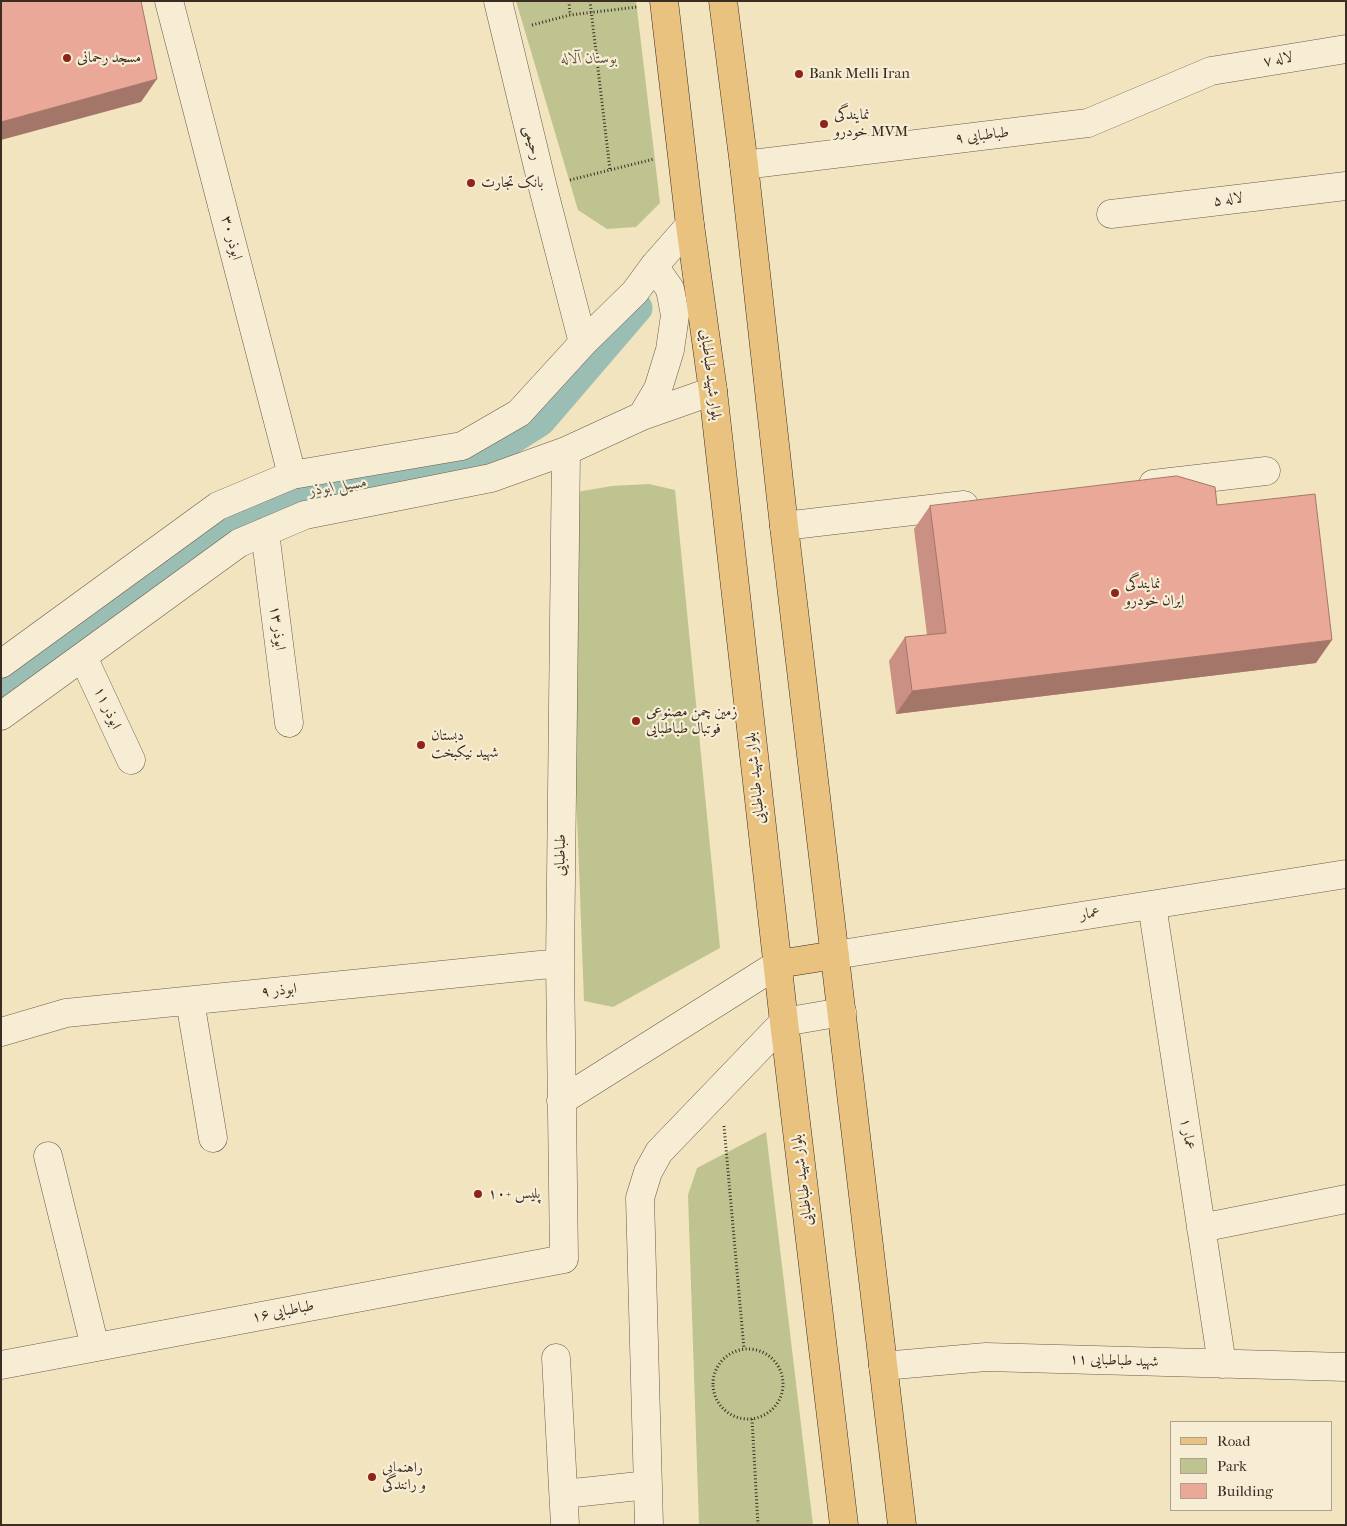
<!DOCTYPE html>
<html>
<head>
<meta charset="utf-8">
<style>
	body { margin:0 }
	#map { position:relative; width:1347px; height:1526px; overflow:hidden; background:#f2e4bf; font-family:"IM FELL French Canon",serif }
	canvas { display:block }
	.frame { position:absolute; inset:0; border:2px solid #3c2d23; pointer-events:none }
	.legend { position:absolute; left:1170px; top:1421px; width:162px; height:90px; box-sizing:border-box; background:#f7edd5; border:1px solid #aca08e; margin:0; padding:6px 9px; list-style:none; font-size:15px; color:#3c2d23 }
	.legend li { display:flex; align-items:center; gap:10px; height:25px }
	.legend b { width:25px; border:1px solid #aca08e }
</style>
</head>
<body>
<div id="map">
<canvas width="1347" height="1526"></canvas>
<div class="frame"></div>
<ul class="legend">
<li><b style="height:6px;background:#e9c280"></b>Road</li>
<li><b style="height:14px;background:#bec38f"></b>Park</li>
<li><b style="height:14px;background:#eaa898"></b>Building</li>
</ul>
</div>
<script>
const g = document.querySelector('canvas').getContext('2d');
g.lineJoin = 'round';
function fill(path, color) { g.fillStyle = color; g.fill(path, 'evenodd'); }
function strokePath(path, color, width, dash) { g.strokeStyle = color; g.lineWidth = width; g.lineCap = dash ? 'butt' : 'round'; g.setLineDash(dash || []); g.stroke(path); }
function write(font, color, halo, rows, align = 'center') {
  g.font = font + ' "IM FELL French Canon",Amiri,serif'; g.lineWidth = 4.5; g.setLineDash([]); g.textBaseline = 'middle'; g.strokeStyle = halo; g.fillStyle = color; for (const [text, x, y, turn = 0] of rows) {
    g.save(); g.translate(x, y); g.rotate((+turn || 0) * Math.PI / 180); g.textAlign = isNaN(turn) ? turn : align; if (halo) g.strokeText(text, 0, 0); g.fillText(text, 0, 0); g.restore();
  }
}
fill(new Path2D(`
	M 516,1 L 636,1 L 660,203 L 636,227 L 607,229 L 578,210 Z
	M 649,484 L 675,490 L 720,948 L 613,1007 L 584,1001 L 565,494 L 612,486 Z
	M 766,1132 L 813,1525 L 699,1525 L 688,1195 L 697,1168 Z`), '#bec38f');
strokePath(new Path2D(`
	M 1,687 L 147,582 L 301,493 L 466,468 L 540,421 L 637,308`), '#9bbeb4', 31);
const minor = new Path2D(`
	M 169,1 L 292,475
	M 498,1 L 543,188 L 583,343
	M 744,165 L 1088,123 L 1211,71 L 1346,49
	M 1111,214 L 1346,186
	M 642,416 L 658,389 L 670,350 L 675,315 L 670,289 L 654,266
	M 1153,484 L 1266,471
	M 784,526 L 964,505
	M 265,532 L 289,723
	M 83,657 L 131,760
	M 1,664 L 218,506 L 292,475 L 462,446 L 519,413 L 583,343 L 635,292 L 654,266 L 690,225
	M 1,716 L 239,543 L 305,515 L 491,478 L 566,451 L 642,416 L 713,391
	M 1152,905 L 1222,1364
	M 835,955 L 1346,874
	M 190,1001 L 213,1138
	M 1,1032 L 66,1013 L 560,963
	M 561,1101 L 778,964
	M 48,1156 L 95,1347
	M 1201,1228 L 1346,1199
	M 556,1358 L 565,1525
	M 1,1365 L 564,1259 L 560,963 L 566,451
	M 883,1366 L 986,1357 L 1346,1367
	M 564,1494 L 648,1485
	M 649,1525 L 640,1198 L 648,1172 L 659,1152 L 784,1022 L 842,1012`);
const major = new Path2D(`
	M 664,1 L 690,225 L 713,391 L 784,1022 L 844,1525
	M 723,1 L 744,165 L 784,526 L 902,1525
	M 778,964 L 835,955`);
strokePath(minor, '#6a5b4a', 29);
strokePath(major, '#3c2d23', 29);
strokePath(new Path2D(`
	M 569,1 L 570,15
	M 590,1 L 610,170
	M 532,25 L 570,15 L 637,7
	M 570,180 L 654,159
	M 724,1126 L 744,1349
	M713 1384a35 35 0 1 1 70 0a35 35 0 1 1-70 0Z
	M 752,1419 L 758,1525`), '#3c2d23', 3, [1, 2.5]);
strokePath(minor, '#f7edd5', 28);
strokePath(major, '#e9c280', 28);
fill(new Path2D(`
	M 1217,505 L 1316,663 L 896,714 L 889,661 L 905,637 L 927,635 L 914,529 L 930,506 Z`), '#c99083');
fill(new Path2D(`
	M 157,79 L 141,102 L 1,140 L 1,122 Z
	M 1332,640 L 1316,663 L 896,714 L 912,691 Z`), '#a4766a');
const building = new Path2D(`
	M 1,1 L 141,1 L 157,79 L 1,122 Z
	M 1177,476 L 1215,487 L 1217,505 L 1315,494 L 1332,640 L 912,691 L 905,637 L 946,633 L 930,506 Z`);
fill(building, '#eaa898');
strokePath(building, '#a4766a', 1);
for (const [x, y, r, color] of [
	[67,58,5,"#8f2418"],
	[799,74,5,"#8f2418"],
	[824,124,5,"#8f2418"],
	[471,183,5,"#8f2418"],
	[1115,593,5,"#8f2418"],
	[636,721,5,"#8f2418"],
	[421,745,5,"#8f2418"],
	[478,1194,5,"#8f2418"],
	[372,1477,5,"#8f2418"]
]) { const dot = new Path2D(); dot.arc(x, y, r, 0, 2 * Math.PI); g.fillStyle = color; g.fill(dot); strokePath(dot, '#f7edd5', 2); }
write('15px', '#3c2d23', '#f7edd5', [
	["مسجد رحمانی",77,58],
	["Bank Melli Iran",809,74],
	["نمایندگی",834,115],
	["خودرو MVM",834,132],
	["بانک تجارت",481,183],
	["نمایندگی",1125,584],
	["ایران خودرو",1125,601],
	["زمین چمن مصنوعی",646,712],
	["فوتبال طباطبایی",646,729],
	["دبستان",431,736],
	["شهید نیکبخت",431,753],
	["پلیس +۱۰",488,1194],
	["راهنمایی",382,1468],
	["و رانندگی",382,1485]
], 'left');
write('italic 15px', '#5c523e', '#f7edd5', [
	["بوستان آلاله",589,59]
]);
write('15px', '#3c2d23', '#f7edd5', [
	["لاله ۷",1278,60,-10],
	["طباطبایی ۹",982,136,-7],
	["رحیمی",532,143,76],
	["لاله ۵",1228,200,-7],
	["ابوذر ۳۰",231,238,75],
	["بلوار شهید طباطبایی",710,375,83],
	["ابوذر ۱۳",277,628,83],
	["ابوذر ۱۱",107,708,65],
	["بلوار شهید طباطبایی",756,778,-96],
	["طباطبایی",561,855,-89],
	["عمار",1090,914,-9],
	["ابوذر ۹",279,991,-6],
	["عمار ۱",1187,1134,81],
	["بلوار شهید طباطبایی",803,1180,-97],
	["طباطبایی ۱۶",283,1312,-11],
	["شهید طباطبایی ۱۱",1114,1361,2]
]);
write('italic 16px', '#545147', '#f7edd5', [
	["مسیل ابوذر",338,487,-9]
]);
</script>
</body>
</html>
